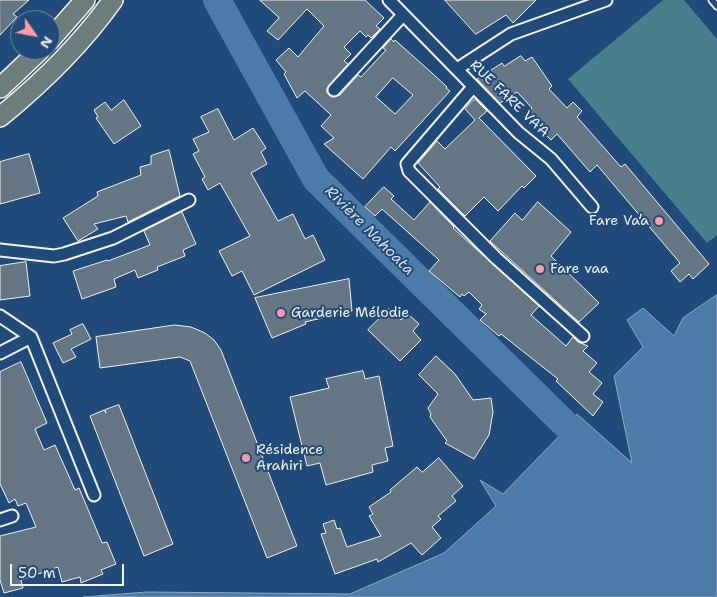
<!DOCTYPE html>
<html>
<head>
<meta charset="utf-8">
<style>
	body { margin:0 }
	#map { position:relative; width:717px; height:597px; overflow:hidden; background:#1f4a7a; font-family:"Shantell Sans",sans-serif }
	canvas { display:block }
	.north { position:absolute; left:10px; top:10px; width:50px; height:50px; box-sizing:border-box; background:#1f4a7a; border:1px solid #748da6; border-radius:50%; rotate:123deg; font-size:14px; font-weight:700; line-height:20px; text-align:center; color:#f4f1e8 }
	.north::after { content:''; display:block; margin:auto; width:18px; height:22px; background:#ff9aa2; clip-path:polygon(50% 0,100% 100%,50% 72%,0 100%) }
	.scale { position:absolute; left:10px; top:564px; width:114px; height:22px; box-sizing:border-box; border:2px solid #f4f1e8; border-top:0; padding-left:6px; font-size:15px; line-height:18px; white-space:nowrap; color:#f4f1e8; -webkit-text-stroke:4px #1f4a7a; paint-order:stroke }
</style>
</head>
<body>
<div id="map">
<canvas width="717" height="597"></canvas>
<div class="north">N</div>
<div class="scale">50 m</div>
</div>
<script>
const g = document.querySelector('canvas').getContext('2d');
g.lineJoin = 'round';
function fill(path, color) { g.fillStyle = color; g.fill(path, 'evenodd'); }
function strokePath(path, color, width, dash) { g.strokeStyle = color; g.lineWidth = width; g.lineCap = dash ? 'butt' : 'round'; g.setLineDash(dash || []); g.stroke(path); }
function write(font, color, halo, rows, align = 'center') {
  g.font = font + ' "Shantell Sans",sans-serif'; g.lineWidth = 4; g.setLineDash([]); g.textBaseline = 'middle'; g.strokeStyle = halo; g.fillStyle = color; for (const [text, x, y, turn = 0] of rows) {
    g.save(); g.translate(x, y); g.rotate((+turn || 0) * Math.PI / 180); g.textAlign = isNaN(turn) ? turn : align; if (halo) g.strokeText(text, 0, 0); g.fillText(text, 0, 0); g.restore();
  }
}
fill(new Path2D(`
	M 663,0 L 684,0 L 717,39 L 717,235 L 707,243 L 568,79 Z`), '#497f8d');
const water = new Path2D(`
	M 717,295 L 717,597 L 83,597 L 147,592 L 350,594 L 444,553 L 496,506 L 480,480 L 503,494 L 568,427 L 577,414 L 632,463 L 614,376 L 643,347 L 627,320 L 643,308 L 674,336 L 683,318 Z`);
fill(water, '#4c7ba9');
strokePath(water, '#8faac2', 1);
strokePath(new Path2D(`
	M 217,0 L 316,179 L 568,427`), '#4c7ba9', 28);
const building = new Path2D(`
	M 0,0 L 29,0 L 13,14 L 17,17 L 0,35 Z
	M 260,0 L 365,0 L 384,18 L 376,26 L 380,29 L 371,38 L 368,35 L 366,37 L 360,31 L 344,47 L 351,54 L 344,61 L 348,64 L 327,88 L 327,93 L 332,97 L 340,95 L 358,75 L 361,77 L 386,50 L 383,48 L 391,39 L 394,42 L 395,40 L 432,73 L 447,87 L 446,88 L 450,91 L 395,151 L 391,147 L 363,179 L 324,144 L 334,138 L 321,126 L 331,115 L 305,91 L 297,98 L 284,74 L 286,72 L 276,60 L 289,48 L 298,57 L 324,26 L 307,9 L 278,40 L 267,31 L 279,18 ZM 393,78 L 413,95 L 395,114 L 376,97 Z
	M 445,0 L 536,0 L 513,23 L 506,15 L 476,34 Z
	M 521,56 L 525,61 L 532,57 L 552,86 L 549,89 L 567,108 L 573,102 L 582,111 L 577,117 L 621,167 L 625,164 L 709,264 L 693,279 L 689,274 L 680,282 L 671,271 L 680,263 L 597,165 L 590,172 L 557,134 L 551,140 L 525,114 L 532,108 L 517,92 L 500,103 L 477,79 L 502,63 L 504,66 Z
	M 475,99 L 487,111 L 479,118 L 536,176 L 524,188 L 522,186 L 498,211 L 484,197 L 465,216 L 438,189 L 440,187 L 418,163 L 437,141 L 445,149 L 475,120 L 465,109 Z
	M 124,100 L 141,126 L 114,144 L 96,118 L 98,117 L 94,110 L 105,102 L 111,110 Z
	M 218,109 L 234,140 L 253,128 L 266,148 L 261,152 L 267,164 L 251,173 L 278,221 L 293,214 L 305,239 L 313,235 L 325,260 L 254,295 L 242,271 L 232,276 L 219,251 L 250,236 L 220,183 L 208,190 L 202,179 L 205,177 L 193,154 L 199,151 L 193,139 L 209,132 L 201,117 Z
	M 169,150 L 180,196 L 128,222 L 126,216 L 94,224 L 98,229 L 78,241 L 63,218 L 98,196 L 97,192 L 141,175 L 140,167 L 151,164 L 151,156 Z
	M 29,154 L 40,193 L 0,204 L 0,162 Z
	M 384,187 L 394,196 L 391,199 L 414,220 L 430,202 L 454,227 L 453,228 L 539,306 L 531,315 L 566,346 L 573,337 L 578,342 L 588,346 L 583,351 L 597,363 L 589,372 L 602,383 L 593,394 L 603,402 L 593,416 L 556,381 L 558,379 L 501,334 L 499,336 L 480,320 L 486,314 L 479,309 L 482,305 L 469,292 L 464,296 L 462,294 L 460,297 L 429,271 L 439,260 L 382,209 L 375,216 L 365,207 Z
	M 538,202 L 571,232 L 551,256 L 599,303 L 579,322 L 490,241 L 515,213 L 522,220 Z
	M 182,212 L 196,244 L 183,250 L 185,256 L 157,267 L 158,270 L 138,278 L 135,270 L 114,279 L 116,287 L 82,299 L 73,271 L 107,260 L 108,261 L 150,245 L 144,231 Z
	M 26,262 L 30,296 L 0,300 L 0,266 Z
	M 349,279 L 352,311 L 305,322 L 306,324 L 272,338 L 255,298 Z
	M 389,309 L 401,320 L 407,313 L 419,324 L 413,331 L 421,340 L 400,361 L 368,330 Z
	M 83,324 L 91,339 L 71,349 L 76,357 L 63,363 L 53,343 L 72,334 L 70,330 Z
	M 175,325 L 191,327 L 205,333 L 214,340 L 221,350 L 297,546 L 267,558 L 190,361 L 180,357 L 100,368 L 96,337 Z
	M 436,356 L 455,374 L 473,400 L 491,398 L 493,412 L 489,435 L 474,459 L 445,443 L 447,441 L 430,417 L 431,414 L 428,408 L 438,394 L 419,375 Z
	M 21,362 L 47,423 L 35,429 L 44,450 L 55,445 L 75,490 L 79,488 L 102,543 L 107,542 L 116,564 L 101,570 L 103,574 L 81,583 L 80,577 L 62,582 L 58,567 L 21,580 L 23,588 L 4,593 L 0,580 L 0,536 L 36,527 L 26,503 L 18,506 L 15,499 L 9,503 L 0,484 L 0,372 Z
	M 363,371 L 365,379 L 379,376 L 393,446 L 385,448 L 388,461 L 372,465 L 373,472 L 326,485 L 320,463 L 307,466 L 290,397 L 329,388 L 326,379 Z
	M 119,405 L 173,544 L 144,556 L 90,416 L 104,410 L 106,413 L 105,410 Z
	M 439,458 L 463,486 L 452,496 L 456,501 L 438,516 L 441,519 L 432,527 L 441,538 L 422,555 L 411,543 L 378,562 L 377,559 L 335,574 L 321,534 L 326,533 L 323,524 L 334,520 L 337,529 L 340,528 L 347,547 L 381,536 L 369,516 L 373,514 L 369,507 L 391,492 L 390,490 L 417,467 L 422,472 Z`);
fill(building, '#647584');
strokePath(building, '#f4f1e8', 1);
const lane = new Path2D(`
	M 712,0 L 717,6`);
const street = new Path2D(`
	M 389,0 L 519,133 L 551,159 L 592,207
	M 457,69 L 511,34 L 606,0
	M 473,87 L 407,164 L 409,171 L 496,258 L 583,336
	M 334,90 L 403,15
	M 0,250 L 54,256 L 64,254 L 113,238 L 189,200
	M 0,316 L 31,337
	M 31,337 L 94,495
	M 0,353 L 31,337
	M 0,520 L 12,516`);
const primary = new Path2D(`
	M 50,40 L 85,0
	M 0,88 L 40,50
	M 0,117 C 43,82 81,45 113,0`);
strokePath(lane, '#f4f1e8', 9);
strokePath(street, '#f4f1e8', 15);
strokePath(primary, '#f4f1e8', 22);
strokePath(lane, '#1f4a7a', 5.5);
strokePath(street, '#1f4a7a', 11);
strokePath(primary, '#6c7e7c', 19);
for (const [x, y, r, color] of [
	[659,221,5,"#ff9aa2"],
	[540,269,5,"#ff9aa2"],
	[281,313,5,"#ff9aa2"],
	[246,458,5,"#ff9aa2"]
]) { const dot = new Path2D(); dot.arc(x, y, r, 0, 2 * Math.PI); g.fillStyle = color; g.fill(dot); strokePath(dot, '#1f4a7a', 2); }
write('14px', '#f4f1e8', '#1f4a7a', [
	["RUE FARE VA'A",509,99,44]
]);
write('14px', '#f4f1e8', '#1f4a7a', [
	["Fare Va’a",649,221,"right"],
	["Fare vaa",550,269],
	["Garderie Mélodie",291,313],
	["Résidence",256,450],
	["Arahiri",256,466]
], 'left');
write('italic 15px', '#dbdfdf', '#1f4a7a', [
	["Rivière Nahoata",369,231,45]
]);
</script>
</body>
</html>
